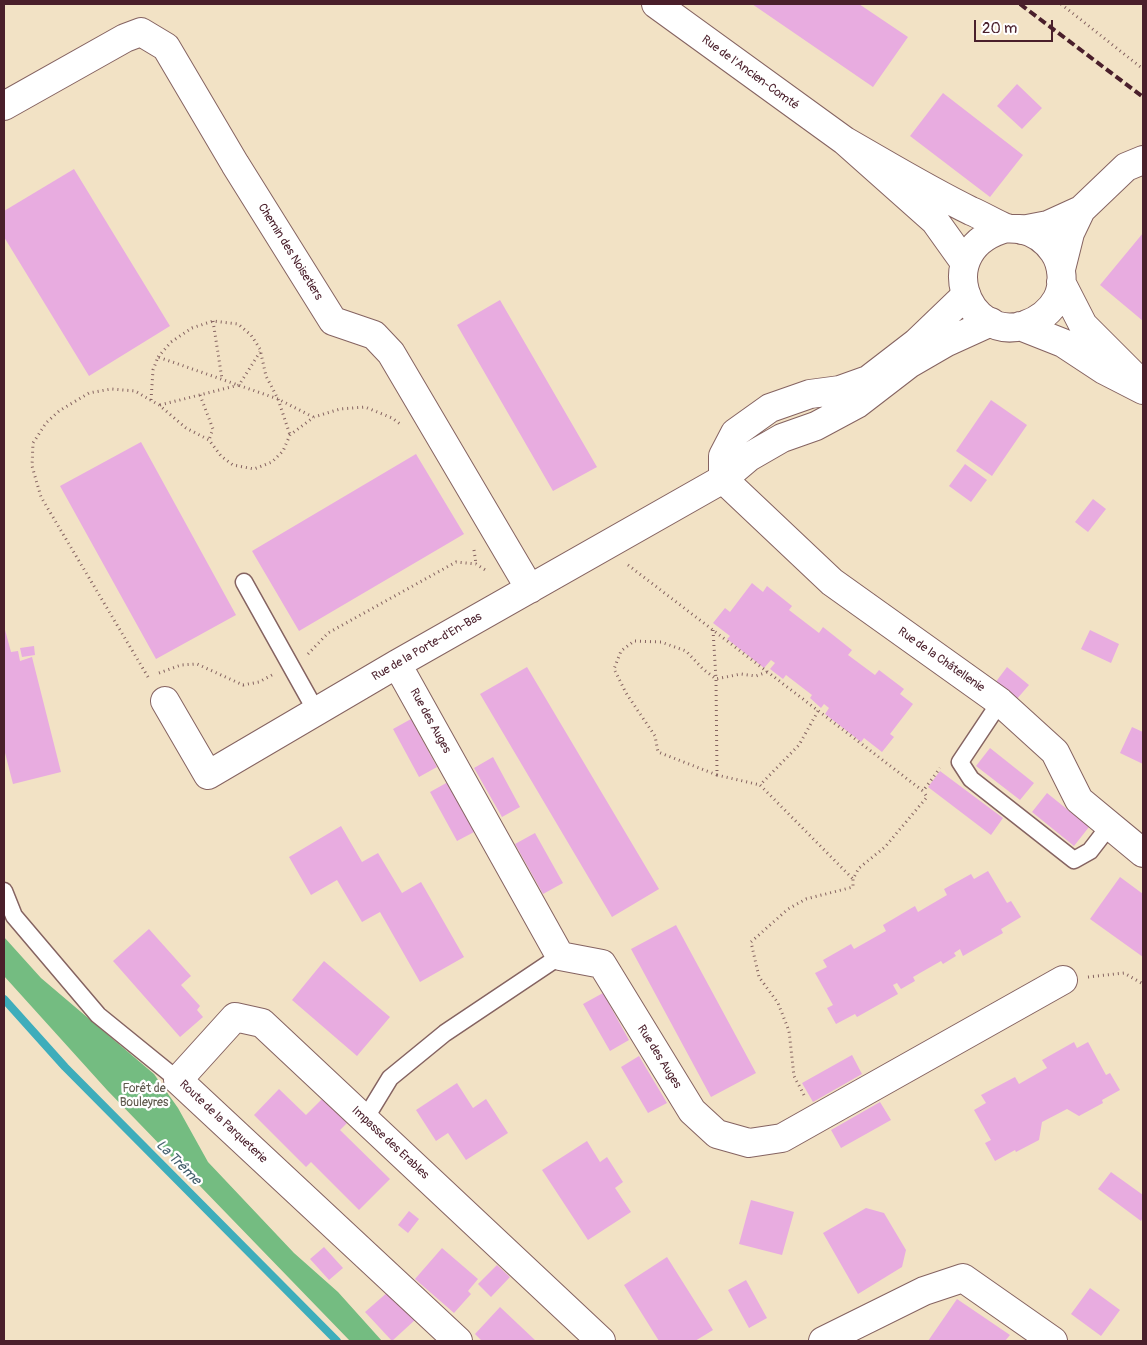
<!DOCTYPE html>
<html>
<head>
<meta charset="utf-8">
<style>
	body { margin:0 }
	#map { position:relative; width:1147px; height:1345px; overflow:hidden; background:#f2e2c5; font-family:Pangolin,sans-serif }
	canvas { display:block }
	.frame { position:absolute; inset:0; border:5px solid #4a1f2b; pointer-events:none }
	.scale { position:absolute; left:974px; top:20px; width:79px; height:22px; box-sizing:border-box; border:2px solid #4a1f2b; border-top:0; padding-left:6px; font-size:15px; line-height:18px; white-space:nowrap; color:#4a1f2b; -webkit-text-stroke:4px #fff; paint-order:stroke }
</style>
</head>
<body>
<div id="map">
<canvas width="1147" height="1345"></canvas>
<div class="frame"></div>
<div class="scale">20 m</div>
</div>
<script>
const g = document.querySelector('canvas').getContext('2d');
g.lineJoin = 'round';
function fill(path, color) { g.fillStyle = color; g.fill(path, 'evenodd'); }
function strokePath(path, color, width, dash) { g.strokeStyle = color; g.lineWidth = width; g.lineCap = dash ? 'butt' : 'round'; g.setLineDash(dash || []); g.stroke(path); }
function write(font, color, halo, rows, align = 'center') {
  g.font = font + ' Pangolin,sans-serif'; g.lineWidth = 4.5; g.setLineDash([]); g.textBaseline = 'middle'; g.strokeStyle = halo; g.fillStyle = color; for (const [text, x, y, turn = 0] of rows) {
    g.save(); g.translate(x, y); g.rotate((+turn || 0) * Math.PI / 180); g.textAlign = isNaN(turn) ? turn : align; if (halo) g.strokeText(text, 0, 0); g.fillText(text, 0, 0); g.restore();
  }
}
fill(new Path2D(`
	M 4,937 L 41,978 L 154,1074 L 178,1108 L 208,1162 L 294,1253 L 338,1292 L 382,1341 L 350,1341 L 107,1090 L 4,976 Z`), '#74bc81');
strokePath(new Path2D(`
	M 4,999 L 65,1067 L 337,1341`), '#3eadbb', 8);
fill(new Path2D(`
	M 752,4 L 859,4 L 908,37 L 873,87 Z
	M 1017,84 L 1042,108 L 1022,129 L 997,106 Z
	M 943,93 L 1023,155 L 990,197 L 910,136 Z
	M 74,169 L 170,326 L 89,376 L 4,237 L 4,211 Z
	M 1143,233 L 1143,321 L 1100,285 Z
	M 500,300 L 597,467 L 553,491 L 457,325 Z
	M 991,400 L 1027,425 L 992,476 L 956,451 Z
	M 141,442 L 236,615 L 156,659 L 60,486 Z
	M 416,454 L 464,534 L 299,631 L 252,551 Z
	M 965,464 L 987,480 L 971,502 L 949,486 Z
	M 1093,499 L 1106,509 L 1088,532 L 1075,522 Z
	M 752,583 L 763,592 L 767,586 L 792,606 L 789,610 L 819,633 L 823,627 L 852,650 L 848,655 L 875,675 L 879,670 L 904,689 L 900,694 L 913,704 L 890,734 L 894,737 L 882,752 L 864,738 L 861,742 L 825,714 L 829,708 L 824,704 L 821,708 L 810,698 L 812,695 L 786,675 L 783,679 L 770,669 L 775,663 L 771,660 L 764,668 L 727,639 L 730,636 L 713,623 L 725,608 L 730,612 Z
	M 4,626 L 11,652 L 18,651 L 20,661 L 32,657 L 61,772 L 13,784 L 4,749 Z
	M 1090,630 L 1119,644 L 1111,663 L 1081,649 Z
	M 34,646 L 35,655 L 22,657 L 20,648 Z
	M 527,667 L 659,889 L 612,917 L 480,694 Z
	M 1007,667 L 1029,685 L 1016,700 L 995,683 Z
	M 411,719 L 437,767 L 419,777 L 393,729 Z
	M 1132,727 L 1143,732 L 1143,764 L 1120,753 Z
	M 990,748 L 1034,783 L 1020,800 L 976,766 Z
	M 493,757 L 520,807 L 502,817 L 474,768 Z
	M 940,771 L 1003,818 L 991,835 L 928,787 Z
	M 448,782 L 476,831 L 457,841 L 430,792 Z
	M 1047,793 L 1089,827 L 1074,846 L 1032,812 Z
	M 341,826 L 362,862 L 378,853 L 402,893 L 421,882 L 464,957 L 420,982 L 380,912 L 362,922 L 337,880 L 311,895 L 289,857 Z
	M 535,833 L 563,883 L 543,894 L 515,844 Z
	M 988,871 L 1007,903 L 1011,901 L 1021,917 L 1001,929 L 1003,933 L 963,956 L 960,949 L 954,953 L 956,956 L 943,964 L 941,961 L 913,977 L 915,981 L 901,989 L 897,983 L 893,985 L 898,994 L 857,1017 L 855,1014 L 836,1024 L 827,1008 L 833,1005 L 815,973 L 827,967 L 823,960 L 851,944 L 854,949 L 886,931 L 883,925 L 915,906 L 918,912 L 947,895 L 944,889 L 971,874 L 974,879 Z
	M 1120,877 L 1143,894 L 1143,957 L 1090,919 Z
	M 676,925 L 756,1073 L 711,1097 L 631,949 Z
	M 149,929 L 191,976 L 181,985 L 200,1006 L 197,1010 L 203,1017 L 180,1037 L 113,961 Z
	M 324,961 L 390,1017 L 357,1056 L 292,1000 Z
	M 603,993 L 629,1040 L 610,1051 L 583,1004 Z
	M 1074,1042 L 1077,1048 L 1088,1042 L 1106,1075 L 1110,1073 L 1120,1090 L 1102,1100 L 1103,1103 L 1079,1116 L 1067,1109 L 1042,1122 L 1039,1140 L 1016,1152 L 1015,1150 L 995,1161 L 985,1143 L 991,1140 L 974,1110 L 986,1103 L 981,1095 L 1015,1077 L 1019,1084 L 1047,1068 L 1042,1060 Z
	M 852,1055 L 862,1074 L 813,1102 L 802,1083 Z
	M 639,1056 L 667,1103 L 648,1113 L 621,1067 Z
	M 457,1083 L 473,1108 L 486,1099 L 508,1133 L 466,1160 L 448,1133 L 436,1141 L 416,1110 Z
	M 279,1089 L 306,1115 L 322,1099 L 347,1123 L 340,1130 L 390,1179 L 359,1210 L 311,1162 L 306,1167 L 254,1115 Z
	M 880,1102 L 891,1120 L 841,1148 L 831,1130 Z
	M 587,1141 L 600,1162 L 607,1157 L 623,1182 L 615,1188 L 631,1212 L 588,1240 L 542,1170 Z
	M 1111,1172 L 1143,1195 L 1143,1217 L 1141,1221 L 1098,1189 Z
	M 751,1200 L 794,1212 L 782,1255 L 739,1244 Z
	M 866,1208 L 884,1213 L 906,1250 L 902,1267 L 858,1294 L 823,1233 Z
	M 409,1211 L 419,1219 L 408,1233 L 398,1225 Z
	M 324,1247 L 343,1268 L 329,1280 L 310,1259 Z
	M 442,1248 L 478,1279 L 468,1291 L 471,1294 L 454,1313 L 415,1279 Z
	M 667,1257 L 713,1330 L 695,1341 L 659,1341 L 624,1285 Z
	M 497,1265 L 510,1277 L 491,1297 L 478,1284 Z
	M 746,1280 L 767,1318 L 749,1328 L 728,1290 Z
	M 1090,1288 L 1120,1310 L 1101,1336 L 1071,1314 Z
	M 389,1291 L 415,1320 L 392,1341 L 365,1312 Z
	M 957,1299 L 1010,1335 L 1005,1341 L 928,1341 Z
	M 500,1307 L 536,1341 L 482,1341 L 475,1334 Z`), '#e8ace0');
const lane = new Path2D(`
	M 244,582 L 316,711
	M 1000,702 L 960,762 L 971,779 L 1074,860 L 1090,851 L 1110,825
	M 4,891 L 14,916 L 98,1015 L 178,1080
	M 365,1119 L 390,1078 L 445,1033 L 560,956`);
const street = new Path2D(`
	M 4,106 L 125,38 L 141,32 L 166,47 L 235,164 L 333,321 L 374,335 L 391,353 L 530,589
	M 1022,230 L 1048,225 L 1081,210 L 1126,167 L 1143,160
	M 1061,269 L 1070,233 L 1081,210
	M 723,479 L 832,582 L 1000,702 L 1055,752 L 1079,800 L 1143,853
	M 723,479 L 723,456 L 735,433 L 770,408 L 810,394 L 840,390 L 868,380 L 916,343 L 966,295
	M 397,664 L 560,956 L 602,964 L 692,1111 L 717,1134 L 749,1143 L 782,1138 L 1063,980
	M 165,701 L 208,775 L 397,664 L 723,479 L 749,457 L 782,438 L 816,426 L 857,404 L 909,364 L 947,342 L 991,322
	M 458,1341 L 178,1080 L 235,1017 L 262,1023 L 601,1341
	M 823,1341 L 924,1291 L 963,1278 L 1053,1341`);
const secondary = new Path2D(`
	M 656,4 L 845,141 L 935,221 L 965,263
	M 845,141 C 887,165 928,190 971,211 C 983,216 994,223 1006,228 C 1010,229 1015,229 1020,229 C 1035,232 1046,240 1054,252 C 1063,265 1064,286 1057,299 C 1050,312 1039,320 1025,325 C 966,344 930,248 1007,228
	M 1061,282 L 1083,325 L 1132,374
	M 1020,326 L 1063,343 L 1104,370 L 1143,390`);
strokePath(lane, '#856361', 19);
strokePath(street, '#856361', 30);
strokePath(secondary, '#856361', 30);
strokePath(new Path2D(`
	M 1061,4 L 1143,69
	M 213,321 L 222,379
	M 158,357 L 171,342 L 192,328 L 213,321 L 238,324 L 251,335 L 260,349 L 266,376 L 278,399 L 290,435
	M 200,395 L 213,429 L 209,440
	M 151,400 L 153,370 L 158,357 L 278,399 L 313,417
	M 160,405 L 239,385 L 260,352
	M 474,550 L 476,564
	M 628,565 L 923,791 L 940,768
	M 713,630 L 716,679 L 717,775 L 760,785
	M 308,654 L 328,633 L 456,562 L 476,564 L 487,571
	M 159,673 L 181,665 L 197,664 L 243,685 L 259,682 L 272,675
	M 148,677 L 41,497 L 32,466 L 33,443 L 46,423 L 59,411 L 89,393 L 111,389 L 135,391 L 159,405 L 186,428 L 209,440 L 221,456 L 233,465 L 254,469 L 272,462 L 283,451 L 290,435 L 314,417 L 340,409 L 365,407 L 392,418 L 400,424
	M 818,711 L 799,745 L 760,785 L 853,879
	M 717,775 L 658,752 L 655,736 L 626,693 L 614,669 L 621,651 L 634,641 L 661,642 L 686,651 L 703,669 L 716,679 L 741,674 L 756,676 L 767,672
	M 1088,977 L 1124,973 L 1143,984
	M 804,1095 L 794,1076 L 789,1031 L 778,1003 L 759,977 L 751,942 L 788,909 L 806,899 L 853,887 L 853,879 L 859,868 L 885,847 L 927,797 L 923,791`), '#856361', 3, [1, 4]);
strokePath(lane, '#fff', 16);
strokePath(street, '#fff', 28);
strokePath(secondary, '#fff', 28);
strokePath(new Path2D(`
	M 1020,4 L 1143,97`), '#4a1f2b', 4, [8, 4]);
write('12px', '#4a1f2b', '#fff', [
	["Rue de l'Ancien-Comté",750,73,36],
	["Chemin des Noisetiers",290,252,58],
	["Rue de la Porte-d'En-Bas",427,647,-30],
	["Rue de la Châtellenie",941,660,35],
	["Rue des Auges",430,721,61],
	["Rue des Auges",659,1057,58],
	["Route de la Parqueterie",223,1122,43],
	["Impasse des Erables",390,1143,43]
]);
write('12px', '#5f584c', '#fff', [
	["Forêt de",144,1089],
	["Bouleyres",144,1103]
]);
write('italic 14px', '#455f6c', '#fff', [
	["La Trême",178,1163,45]
]);
</script>
</body>
</html>
